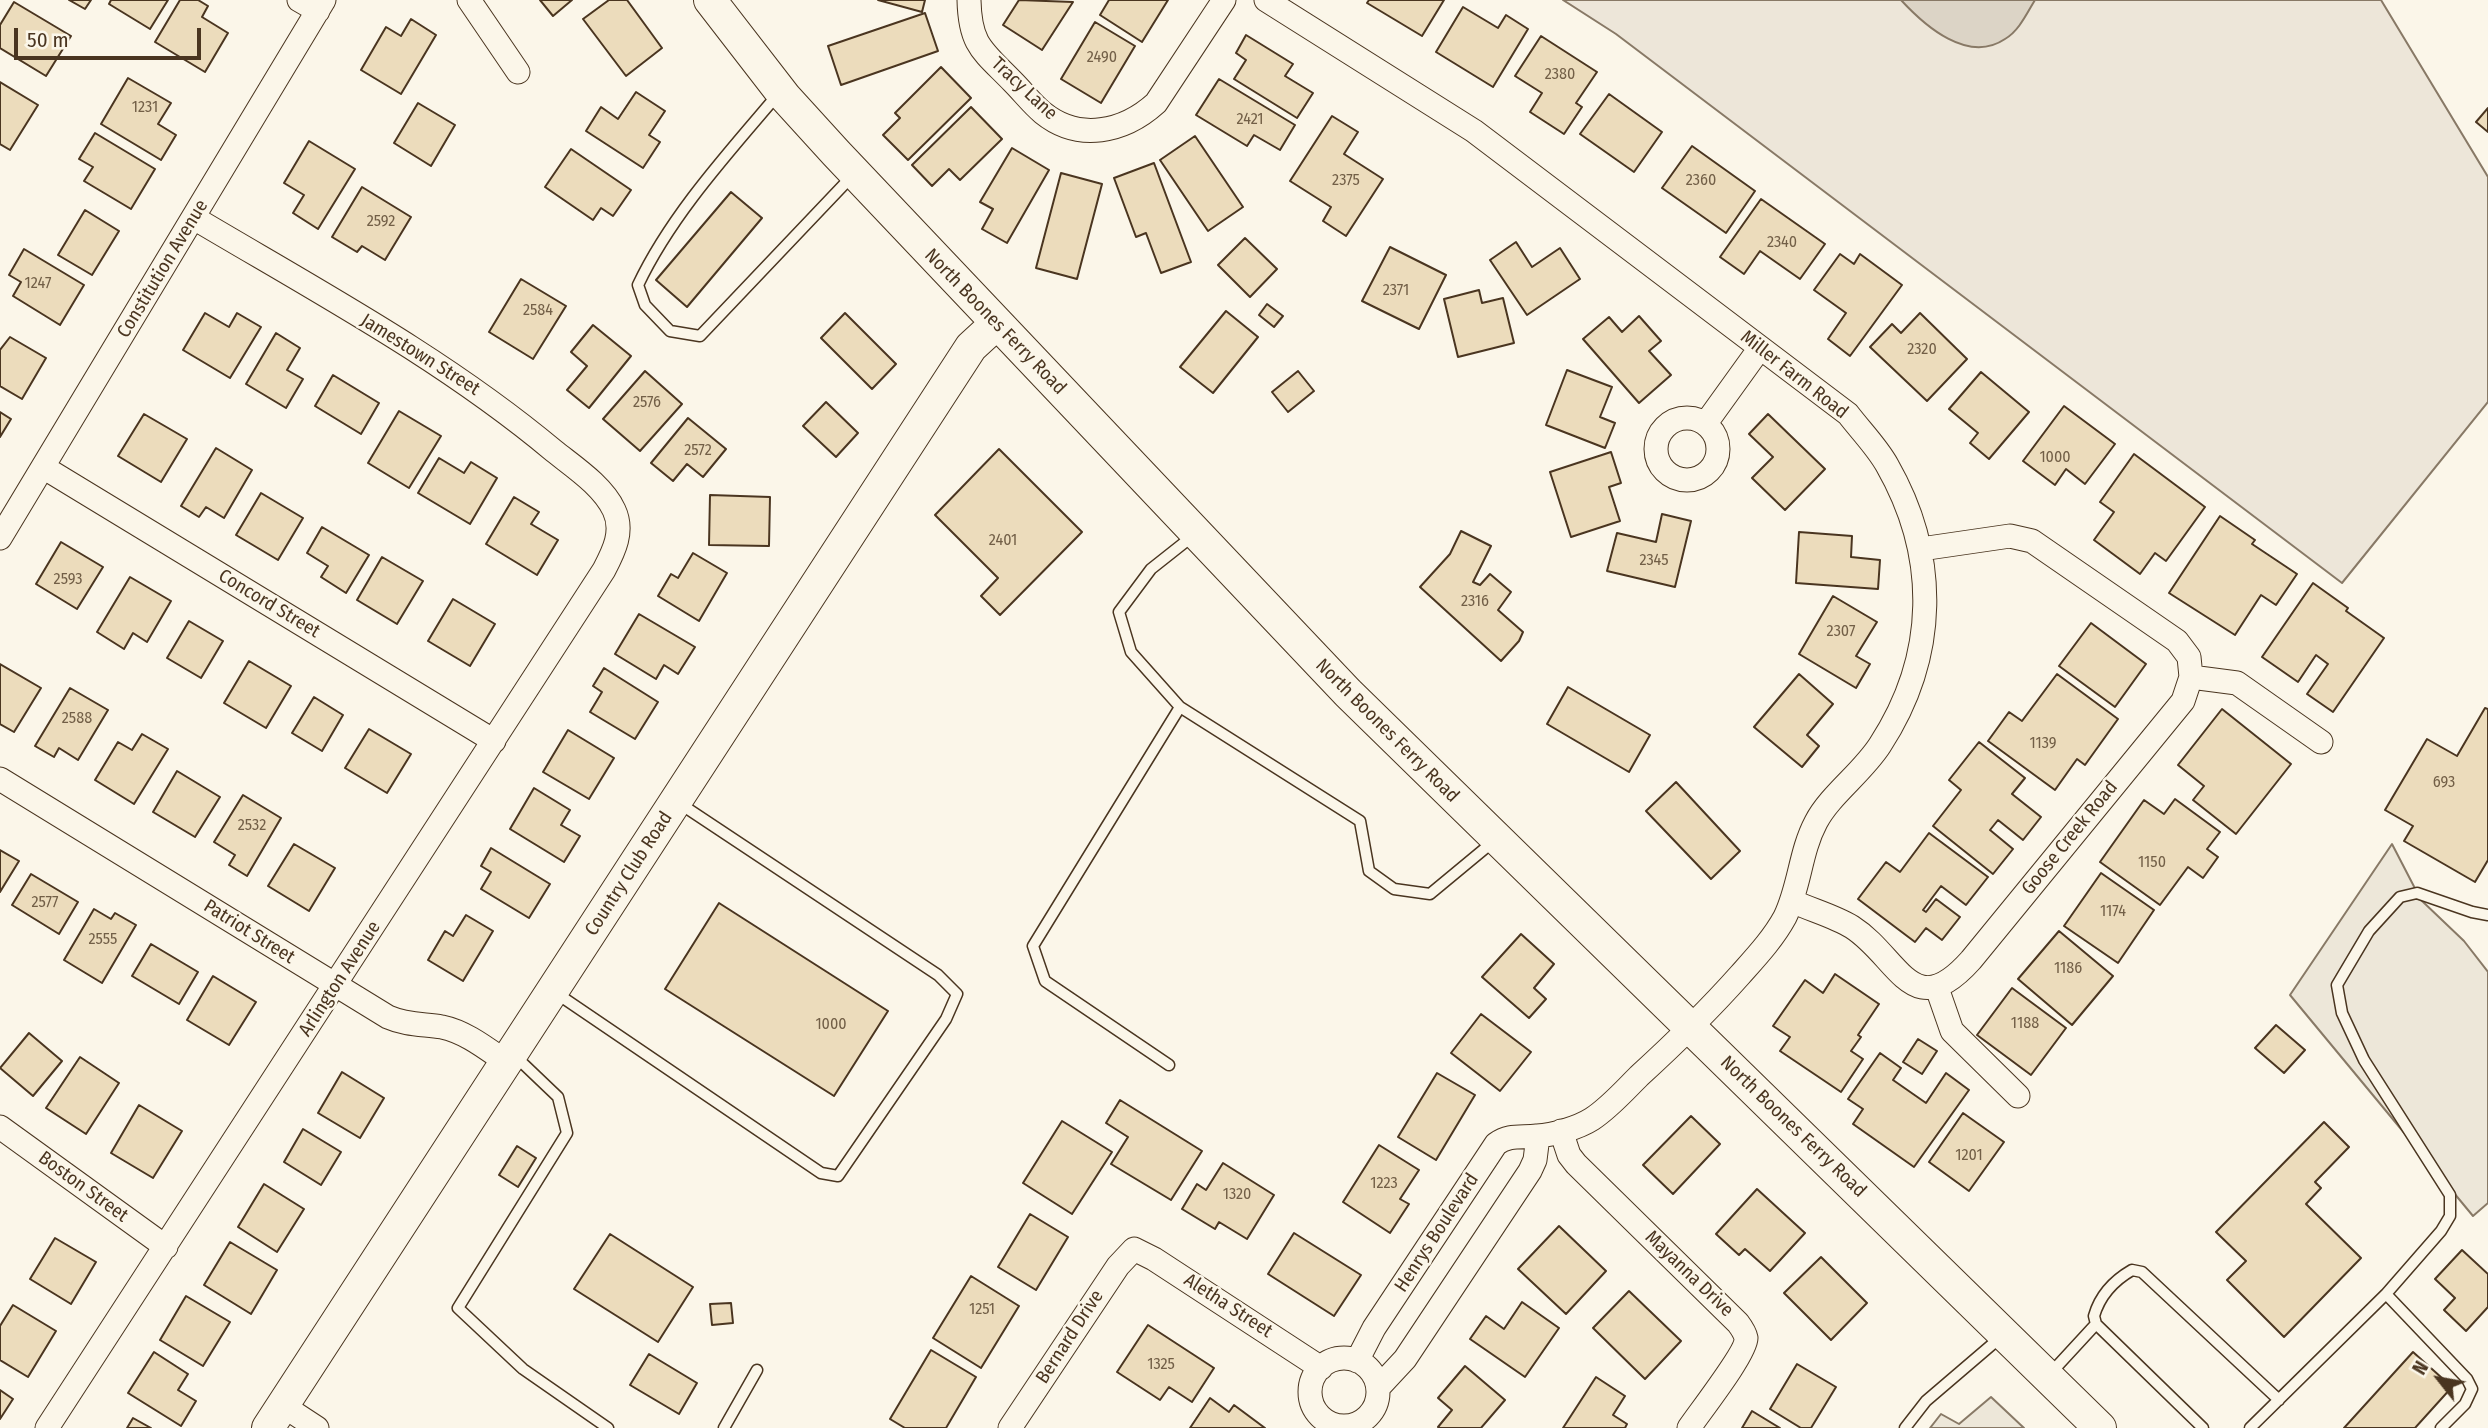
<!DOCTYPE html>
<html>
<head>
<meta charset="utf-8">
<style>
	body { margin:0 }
	#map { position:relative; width:2488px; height:1428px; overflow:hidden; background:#fbf6e9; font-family:"Fira Sans Condensed",sans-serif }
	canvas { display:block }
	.north { position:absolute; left:2404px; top:1344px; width:70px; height:70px; -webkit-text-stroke:5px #fbf6e9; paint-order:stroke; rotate:301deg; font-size:19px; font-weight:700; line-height:28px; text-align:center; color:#4a3520 }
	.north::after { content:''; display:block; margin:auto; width:24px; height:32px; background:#4a3520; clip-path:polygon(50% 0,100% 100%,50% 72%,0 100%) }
	.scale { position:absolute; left:14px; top:28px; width:187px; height:32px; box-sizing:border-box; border:4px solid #4a3520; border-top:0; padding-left:9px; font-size:21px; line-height:24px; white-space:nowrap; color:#4a3520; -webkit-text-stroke:5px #fbf6e9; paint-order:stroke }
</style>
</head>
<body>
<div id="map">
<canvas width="2488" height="1428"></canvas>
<div class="north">N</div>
<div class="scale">50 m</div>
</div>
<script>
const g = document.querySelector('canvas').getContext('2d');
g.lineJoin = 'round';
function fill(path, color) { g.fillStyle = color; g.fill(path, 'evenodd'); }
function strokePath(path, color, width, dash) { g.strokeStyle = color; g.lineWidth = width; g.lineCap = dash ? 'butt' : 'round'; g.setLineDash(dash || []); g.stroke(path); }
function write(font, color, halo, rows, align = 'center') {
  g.font = font + ' "Fira Sans Condensed",sans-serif'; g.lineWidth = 5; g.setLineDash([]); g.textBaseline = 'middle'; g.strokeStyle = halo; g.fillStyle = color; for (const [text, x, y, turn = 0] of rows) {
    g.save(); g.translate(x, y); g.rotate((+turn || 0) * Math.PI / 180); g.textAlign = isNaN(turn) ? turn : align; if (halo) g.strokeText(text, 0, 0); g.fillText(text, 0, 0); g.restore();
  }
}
const green = new Path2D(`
	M 1563,0 L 2381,0 L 2488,177 L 2488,402 L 2342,583 L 1616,34 Z`);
fill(green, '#ede6d9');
strokePath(green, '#887966', 2);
const parking = new Path2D(`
	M 2392,844 L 2421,900 L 2464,941 L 2488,972 L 2488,1203 L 2473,1216 L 2290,995 Z
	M 1991,1397 L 2024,1428 L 1930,1428 L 1941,1414 L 1959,1424 Z`);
fill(parking, '#ede7d9');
strokePath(parking, '#887966', 2);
const water = new Path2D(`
	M 1901,0 L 2035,0 C 2027,13 2019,31 2005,39 C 1968,64 1925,26 1901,0 Z`);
fill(water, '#dcd4c6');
strokePath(water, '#887966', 2);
const building = new Path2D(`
	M 69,0 L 91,0 L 85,9 Z
	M 111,0 L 168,0 L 150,29 L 109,4 Z
	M 180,0 L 198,0 L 208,6 L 202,17 L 228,33 L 205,72 L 155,42 Z
	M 540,0 L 572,0 L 553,16 Z
	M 609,0 L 627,0 L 662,48 L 626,76 L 583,19 Z
	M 878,0 L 925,0 L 922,12 Z
	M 1019,0 L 1073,2 L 1042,50 L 1003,25 Z
	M 1109,0 L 1168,0 L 1142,42 L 1100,15 Z
	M 1369,0 L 1444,0 L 1422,36 L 1367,3 Z
	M 14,2 L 71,36 L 46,76 L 0,48 L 0,25 Z
	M 1463,7 L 1498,28 L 1506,15 L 1528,29 L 1493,87 L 1436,52 Z
	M 925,13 L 938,51 L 841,85 L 828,46 Z
	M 411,19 L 436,35 L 401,94 L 361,70 L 386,27 L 401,36 Z
	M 1095,22 L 1135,46 L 1101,103 L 1061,79 Z
	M 1246,35 L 1293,64 L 1285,76 L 1313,93 L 1297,118 L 1234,79 L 1246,60 L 1236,53 Z
	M 1541,36 L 1597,72 L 1576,103 L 1582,107 L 1564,134 L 1530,112 L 1542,93 L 1515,76 Z
	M 941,67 L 971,98 L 908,160 L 883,135 L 900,118 L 895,113 Z
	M 128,78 L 171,103 L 158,124 L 176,135 L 161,160 L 101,124 Z
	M 1219,79 L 1295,125 L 1280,150 L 1254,135 L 1247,146 L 1196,115 Z
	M 0,82 L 38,105 L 10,150 L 0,144 Z
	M 636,92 L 665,111 L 649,135 L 660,142 L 643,168 L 586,131 L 601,107 L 618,119 Z
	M 1609,94 L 1662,132 L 1634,172 L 1580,134 Z
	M 418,103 L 455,125 L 431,166 L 394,143 Z
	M 971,107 L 1002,139 L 960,180 L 949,169 L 932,186 L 912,165 Z
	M 2488,108 L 2488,132 L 2476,122 Z
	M 1332,116 L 1358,132 L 1344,154 L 1383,179 L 1346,236 L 1323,221 L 1331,207 L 1290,181 Z
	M 95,133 L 155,169 L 131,209 L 84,181 L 93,167 L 79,159 Z
	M 1195,136 L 1243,207 L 1208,231 L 1160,160 Z
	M 309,141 L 355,169 L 318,229 L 293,213 L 304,195 L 284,183 Z
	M 1692,146 L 1755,191 L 1726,233 L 1662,188 Z
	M 1012,148 L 1049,170 L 1007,243 L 982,229 L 993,209 L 980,202 Z
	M 571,149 L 631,190 L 613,216 L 601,208 L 593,220 L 545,187 Z
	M 1154,163 L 1191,262 L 1161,273 L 1146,233 L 1136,237 L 1114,178 Z
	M 1061,173 L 1102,184 L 1077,279 L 1036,268 Z
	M 362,187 L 411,217 L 385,260 L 362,246 L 357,252 L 332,237 Z
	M 731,192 L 762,218 L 687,307 L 656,280 Z
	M 1761,199 L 1825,244 L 1800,279 L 1760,251 L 1744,274 L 1720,257 Z
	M 85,210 L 119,231 L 92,275 L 58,255 Z
	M 1245,238 L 1277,269 L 1250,297 L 1218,265 Z
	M 1516,242 L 1532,267 L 1560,248 L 1580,279 L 1527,315 L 1490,260 Z
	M 1390,247 L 1446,275 L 1419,329 L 1362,301 Z
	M 24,249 L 84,285 L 60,325 L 13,296 L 21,282 L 9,275 Z
	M 1840,254 L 1854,264 L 1860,254 L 1902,285 L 1850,356 L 1828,339 L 1846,313 L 1814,290 Z
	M 521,279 L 566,306 L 533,359 L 489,332 Z
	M 1479,290 L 1482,303 L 1503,298 L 1514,343 L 1458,357 L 1444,299 Z
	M 1267,304 L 1283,316 L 1274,327 L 1259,315 Z
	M 1226,311 L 1258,337 L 1213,393 L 1180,367 Z
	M 205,313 L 229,327 L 237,313 L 261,327 L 230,378 L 183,350 Z
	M 845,313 L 896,364 L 872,389 L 821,338 Z
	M 1920,313 L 1967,359 L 1927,401 L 1870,347 L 1892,324 L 1901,333 Z
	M 1639,316 L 1661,341 L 1649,351 L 1671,375 L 1639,403 L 1583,339 L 1609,317 L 1622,332 Z
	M 593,325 L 631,356 L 589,408 L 567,390 L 587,366 L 571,352 Z
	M 276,333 L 300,348 L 287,370 L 303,379 L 286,408 L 246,384 Z
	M 10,337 L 46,358 L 22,399 L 0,386 L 0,350 Z
	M 1567,370 L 1612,387 L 1600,417 L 1615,423 L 1605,448 L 1546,425 Z
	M 645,371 L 682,404 L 640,451 L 603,419 Z
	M 1298,371 L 1314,391 L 1288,412 L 1272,392 Z
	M 1981,372 L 2029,412 L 1989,459 L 1970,443 L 1978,433 L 1949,409 Z
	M 333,375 L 379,403 L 361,434 L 315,406 Z
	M 826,402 L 858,433 L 836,457 L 803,426 Z
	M 2064,406 L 2115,444 L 2085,484 L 2066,469 L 2055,485 L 2023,461 Z
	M 399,411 L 441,436 L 409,488 L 368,463 Z
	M 0,412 L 11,419 L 0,437 Z
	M 144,414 L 187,439 L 161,482 L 118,456 Z
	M 1768,414 L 1825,469 L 1785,510 L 1752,478 L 1773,457 L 1749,434 Z
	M 688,418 L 726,449 L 703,477 L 687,464 L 673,481 L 651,463 Z
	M 216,448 L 252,470 L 224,518 L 206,507 L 199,517 L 181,506 Z
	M 999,449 L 1082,532 L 1000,615 L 981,596 L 998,578 L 935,515 Z
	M 1611,452 L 1621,483 L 1609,487 L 1620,521 L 1571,537 L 1550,472 Z
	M 2134,454 L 2205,507 L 2166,561 L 2155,553 L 2140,574 L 2094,540 L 2114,512 L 2100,502 Z
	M 439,458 L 464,473 L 471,462 L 497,478 L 470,524 L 418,493 Z
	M 261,493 L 303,518 L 278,560 L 236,535 Z
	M 710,495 L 770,497 L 769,546 L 709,545 Z
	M 514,497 L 539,512 L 531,524 L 558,540 L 537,575 L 486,544 Z
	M 1662,514 L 1691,521 L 1675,587 L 1607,571 L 1617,533 L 1656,542 Z
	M 2220,516 L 2255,540 L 2252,544 L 2297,574 L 2276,605 L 2261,595 L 2235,635 L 2169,593 Z
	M 322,527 L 369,555 L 346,593 L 321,577 L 328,566 L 307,553 Z
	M 1461,531 L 1491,546 L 1473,582 L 1480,585 L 1490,574 L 1511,592 L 1498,610 L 1523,632 L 1519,641 L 1501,661 L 1420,587 L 1450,554 Z
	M 1799,532 L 1852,536 L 1851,557 L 1880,560 L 1878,589 L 1796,583 Z
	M 61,542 L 103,567 L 77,609 L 36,584 Z
	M 693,553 L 727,573 L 699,621 L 658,596 L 671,574 L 678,578 Z
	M 382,557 L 423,581 L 397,624 L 357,600 Z
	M 130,577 L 171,601 L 147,642 L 133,633 L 124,649 L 97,632 Z
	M 2313,583 L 2348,608 L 2346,611 L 2384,638 L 2333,712 L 2307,694 L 2328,664 L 2316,655 L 2298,682 L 2262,657 Z
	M 1833,596 L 1877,622 L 1856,656 L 1870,664 L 1856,688 L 1799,654 Z
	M 453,599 L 495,624 L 470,666 L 428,641 Z
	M 639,614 L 695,647 L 678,674 L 664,665 L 656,679 L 615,654 Z
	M 189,621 L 223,641 L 201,678 L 167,658 Z
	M 2091,623 L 2146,664 L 2115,707 L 2059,666 Z
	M 249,661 L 291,686 L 266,728 L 224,703 Z
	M 0,664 L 41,688 L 14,732 L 0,724 Z
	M 604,668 L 658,702 L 635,739 L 590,712 L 602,692 L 593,686 Z
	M 1799,674 L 1833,704 L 1807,735 L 1819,746 L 1802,767 L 1754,727 Z
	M 2057,674 L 2118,719 L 2085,765 L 2077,759 L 2055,790 L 1988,741 L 2009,712 L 2022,721 Z
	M 1568,687 L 1650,735 L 1629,772 L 1547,724 Z
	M 70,688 L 108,710 L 78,760 L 59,748 L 54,757 L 35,746 Z
	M 314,697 L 343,715 L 322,751 L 292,733 Z
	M 2485,708 L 2488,709 L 2488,860 L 2475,882 L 2404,841 L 2413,826 L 2385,810 L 2427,739 L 2457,756 Z
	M 2222,709 L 2291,764 L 2236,834 L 2193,800 L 2204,786 L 2178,765 Z
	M 369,729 L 411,754 L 387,793 L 345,768 Z
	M 568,730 L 614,758 L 589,799 L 543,772 Z
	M 142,734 L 168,749 L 134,804 L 95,780 L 118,742 L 132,750 Z
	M 1979,742 L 2025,778 L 2012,794 L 2041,817 L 2023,840 L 1998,820 L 1990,830 L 2013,849 L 1993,874 L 1933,826 L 1961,790 L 1949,780 Z
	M 177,771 L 220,797 L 195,837 L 153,812 Z
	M 1676,782 L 1740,851 L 1711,879 L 1646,811 Z
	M 534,788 L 570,810 L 561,825 L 580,836 L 564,862 L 510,829 Z
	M 243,795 L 281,818 L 247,876 L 229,865 L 235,855 L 214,842 Z
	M 2175,799 L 2220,832 L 2207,849 L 2218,857 L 2203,878 L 2188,867 L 2160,905 L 2100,862 L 2144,800 L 2164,814 Z
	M 1929,833 L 1988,877 L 1966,905 L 1941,886 L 1923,910 L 1926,912 L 1936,899 L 1960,917 L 1942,940 L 1926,928 L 1915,942 L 1858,899 L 1886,862 L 1900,872 Z
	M 294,844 L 335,868 L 309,911 L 268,886 Z
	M 491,848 L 550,884 L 529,918 L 481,889 L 491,872 L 481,866 Z
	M 0,850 L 19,861 L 0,892 Z
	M 2101,873 L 2154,910 L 2118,963 L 2064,926 Z
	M 31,874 L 78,902 L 59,934 L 12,905 Z
	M 719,903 L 888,1011 L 834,1096 L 665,989 Z
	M 94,909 L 111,919 L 115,913 L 136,925 L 102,983 L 64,960 Z
	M 466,915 L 493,931 L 463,981 L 428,960 L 445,931 L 453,936 Z
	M 2059,931 L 2113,976 L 2072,1025 L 2018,979 Z
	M 1521,934 L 1554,964 L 1534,988 L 1546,999 L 1529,1018 L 1482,977 Z
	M 151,944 L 198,972 L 179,1004 L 132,976 Z
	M 1835,974 L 1879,1004 L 1858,1035 L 1861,1037 L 1851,1051 L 1863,1059 L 1841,1092 L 1780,1051 L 1790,1037 L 1773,1026 L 1805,980 L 1823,993 Z
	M 213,976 L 256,1002 L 229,1045 L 187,1020 Z
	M 2012,988 L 2066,1028 L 2031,1075 L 1977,1035 Z
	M 1481,1014 L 1531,1052 L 1500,1091 L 1451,1053 Z
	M 2276,1025 L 2305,1050 L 2284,1073 L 2255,1048 Z
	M 29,1033 L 62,1061 L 33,1096 L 0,1068 Z
	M 1918,1039 L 1937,1051 L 1922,1074 L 1903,1062 Z
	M 1880,1053 L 1901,1068 L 1893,1080 L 1926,1103 L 1946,1073 L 1969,1090 L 1914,1167 L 1853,1124 L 1863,1109 L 1848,1099 Z
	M 80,1057 L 119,1083 L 86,1134 L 46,1108 Z
	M 342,1072 L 384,1098 L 360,1138 L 318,1113 Z
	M 1437,1073 L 1475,1095 L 1436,1160 L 1398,1137 Z
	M 1120,1100 L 1202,1151 L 1171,1200 L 1111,1164 L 1128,1137 L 1106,1123 Z
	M 139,1105 L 182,1131 L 153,1178 L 111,1153 Z
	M 1963,1113 L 2004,1142 L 1969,1191 L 1929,1162 Z
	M 1691,1116 L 1720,1144 L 1673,1194 L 1643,1165 Z
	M 1062,1121 L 1112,1152 L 1072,1214 L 1023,1183 Z
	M 2324,1122 L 2349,1147 L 2315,1182 L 2321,1188 L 2306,1204 L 2361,1258 L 2284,1337 L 2227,1280 L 2246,1261 L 2216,1232 Z
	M 303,1129 L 341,1152 L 321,1185 L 284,1162 Z
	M 1379,1145 L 1419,1170 L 1400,1199 L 1409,1204 L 1390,1233 L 1343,1202 Z
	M 517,1146 L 536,1158 L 518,1187 L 499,1175 Z
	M 1223,1163 L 1274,1195 L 1247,1239 L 1219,1222 L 1215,1229 L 1182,1209 L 1197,1184 L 1206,1190 Z
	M 264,1184 L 304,1209 L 277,1252 L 238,1227 Z
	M 1757,1189 L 1805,1233 L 1770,1271 L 1745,1249 L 1739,1255 L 1716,1234 Z
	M 1030,1214 L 1068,1237 L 1036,1290 L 998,1267 Z
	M 1559,1226 L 1606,1271 L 1566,1314 L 1518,1269 Z
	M 1294,1233 L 1361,1275 L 1334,1316 L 1268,1274 Z
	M 610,1234 L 693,1287 L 658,1342 L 574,1289 Z
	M 55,1238 L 96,1262 L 71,1304 L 30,1279 Z
	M 230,1242 L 277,1270 L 251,1314 L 204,1285 Z
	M 2462,1250 L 2488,1274 L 2488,1307 L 2466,1331 L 2444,1310 L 2455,1298 L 2435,1279 Z
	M 1821,1257 L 1867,1303 L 1831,1340 L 1784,1293 Z
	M 971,1276 L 1019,1306 L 981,1368 L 933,1338 Z
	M 1629,1291 L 1681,1341 L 1645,1379 L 1593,1328 Z
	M 186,1296 L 230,1322 L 203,1366 L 160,1340 Z
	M 1522,1302 L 1559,1328 L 1525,1377 L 1470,1339 L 1486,1316 L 1504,1329 Z
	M 731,1303 L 733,1323 L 712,1325 L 710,1304 Z
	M 13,1305 L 56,1331 L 28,1377 L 0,1360 L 0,1326 Z
	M 1148,1325 L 1214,1368 L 1192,1402 L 1169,1387 L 1160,1400 L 1117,1372 Z
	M 931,1350 L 976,1377 L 946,1428 L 905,1428 L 890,1419 Z
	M 154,1352 L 188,1374 L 178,1390 L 196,1401 L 181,1426 L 128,1393 Z
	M 2413,1352 L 2452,1387 L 2415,1428 L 2344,1428 Z
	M 649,1354 L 697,1383 L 679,1414 L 630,1385 Z
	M 1797,1364 L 1836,1387 L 1811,1428 L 1801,1428 L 1770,1409 Z
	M 1465,1366 L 1505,1400 L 1481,1428 L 1440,1428 L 1438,1427 L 1452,1410 L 1438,1398 Z
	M 1596,1377 L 1625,1396 L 1613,1415 L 1627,1424 L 1625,1428 L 1563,1428 Z
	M 0,1390 L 13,1399 L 0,1419 Z
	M 1210,1398 L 1229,1412 L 1234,1405 L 1265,1428 L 1190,1428 Z
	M 1752,1411 L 1780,1428 L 1742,1428 Z
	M 133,1418 L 151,1428 L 127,1428 Z`);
fill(building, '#ecdcbc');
strokePath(building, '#4a3520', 2);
const lane = new Path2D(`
	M 779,93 C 729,152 671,215 638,285 L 645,305 L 670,331 L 700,336 L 854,174
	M 1194,535 L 1151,569 L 1119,612 L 1131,652 L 1180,707 L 1360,821 L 1369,871 L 1394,889 L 1430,894 L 1494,841
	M 556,993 L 821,1173 L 838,1176 L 946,1019 L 957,994 L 938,975 L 679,803
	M 514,1055 L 558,1097 L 567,1133 L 458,1308 L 523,1369 L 608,1428
	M 1169,1065 L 1045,981 L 1033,946 L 1180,707
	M 2386,1294 L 2441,1231 L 2450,1216 L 2450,1195 L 2364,1060 L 2342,1013 L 2337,985 L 2369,931 L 2400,897 L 2417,893 L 2472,912 L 2488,915
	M 2049,1375 L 2096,1324
	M 724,1428 L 757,1370
	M 1905,1428 L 1926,1401 L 2002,1336
	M 2203,1428 L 2096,1324 L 2094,1316 C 2100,1295 2113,1281 2132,1270 L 2142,1272 L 2279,1400
	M 2250,1428 L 2386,1294 L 2467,1379 L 2472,1389 L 2465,1404 L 2441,1428`);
const street = new Path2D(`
	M 299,0 L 318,11
	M 469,0 L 518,72
	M 969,0 C 970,46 983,51 1013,82 C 1023,92 1032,104 1043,113 C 1079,142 1124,132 1156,103 L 1224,0
	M 1266,0 L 1474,131 L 1848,414 C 1861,431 1877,447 1887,465 C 1939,556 1938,656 1880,745 C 1862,773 1830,795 1816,822 C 1800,852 1800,886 1785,917 C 1773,939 1756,957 1740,975 C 1708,1011 1674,1044 1639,1076 C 1624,1091 1609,1108 1592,1119 C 1578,1128 1553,1135 1537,1136 C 1521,1138 1510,1134 1496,1144 L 1374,1328 L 1357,1361
	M1656 449a31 31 0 1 1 62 0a31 31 0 1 1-62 0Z
	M 1706,423 L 1760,348
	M 43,467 L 494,741
	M 0,538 L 324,0
	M 1921,549 L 2010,536 L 2032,541 L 2177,641 L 2189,657 L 2191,677 L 2237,683 L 2321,742
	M 0,779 L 388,1017 C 406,1025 423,1024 442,1027 C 466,1032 487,1049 506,1062
	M 1792,901 C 1811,910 1834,916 1852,927 C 1899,957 1912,1026 1971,960 L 2183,701 L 2191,677
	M 1937,988 L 1952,1031 L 2018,1096
	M 0,1127 L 166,1247
	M 1561,1131 L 1569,1155 L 1576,1164 L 1738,1323 C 1741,1327 1745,1333 1746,1338 C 1747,1352 1699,1413 1689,1428
	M1310 1392a34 34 0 1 1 68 0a34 34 0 1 1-68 0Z
	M 1378,1388 L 1405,1359 L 1530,1171 L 1535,1160 L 1538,1136
	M 282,1405 L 317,1428
	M 47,1428 L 604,570 C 614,551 624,531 614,510 C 603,486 574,467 554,451 C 444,359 317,291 194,218
	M 1010,1428 L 1118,1266 L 1134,1249 L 1154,1259 L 1321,1368`);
const secondary = new Path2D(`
	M 710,0 L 785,97 L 836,153 L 1348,693 L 2100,1428
	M 268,1428 L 971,347 L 996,324`);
strokePath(lane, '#4a3520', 13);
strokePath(street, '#4a3520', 25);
strokePath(secondary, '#4a3520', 34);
strokePath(lane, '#fbf6e9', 10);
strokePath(street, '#fbf6e9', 23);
strokePath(secondary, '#fbf6e9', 32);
write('16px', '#725f47', null, [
	["2490",1102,58],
	["2380",1560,75],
	["1231",145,108],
	["2421",1250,120],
	["2375",1346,181],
	["2360",1701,181],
	["2592",381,222],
	["2340",1782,243],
	["1247",38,284],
	["2371",1396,291],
	["2584",538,311],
	["2320",1922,350],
	["2576",647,403],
	["2572",698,451],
	["1000",2055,458],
	["2401",1003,541],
	["2345",1654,561],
	["2593",68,580],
	["2316",1475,602],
	["2307",1841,632],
	["2588",77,719],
	["1139",2043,744],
	["693",2444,783],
	["2532",252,826],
	["1150",2152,863],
	["2577",45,903],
	["1174",2113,912],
	["2555",103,940],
	["1186",2068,969],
	["1188",2025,1024],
	["1000",831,1025],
	["1201",1969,1156],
	["1223",1384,1184],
	["1320",1237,1195],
	["1251",982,1310],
	["1325",1161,1365]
]);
write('19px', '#4a3520', '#fbf6e9', [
	["Tracy Lane",1024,89,43],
	["Constitution Avenue",163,269,-59],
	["North Boones Ferry Road",995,322,46],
	["Jamestown Street",420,355,32],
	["Miller Farm Road",1794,375,38],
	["Concord Street",269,604,31],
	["North Boones Ferry Road",1387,731,45],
	["Goose Creek Road",2070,838,-51],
	["Country Club Road",629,874,-57],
	["Patriot Street",249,932,32],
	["Arlington Avenue",340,979,-57],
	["North Boones Ferry Road",1793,1127,44],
	["Boston Street",83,1187,36],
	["Henrys Boulevard",1437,1233,-57],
	["Mayanna Drive",1689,1274,44],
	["Aletha Street",1228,1306,33],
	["Bernard Drive",1070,1337,-57]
]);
</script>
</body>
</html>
